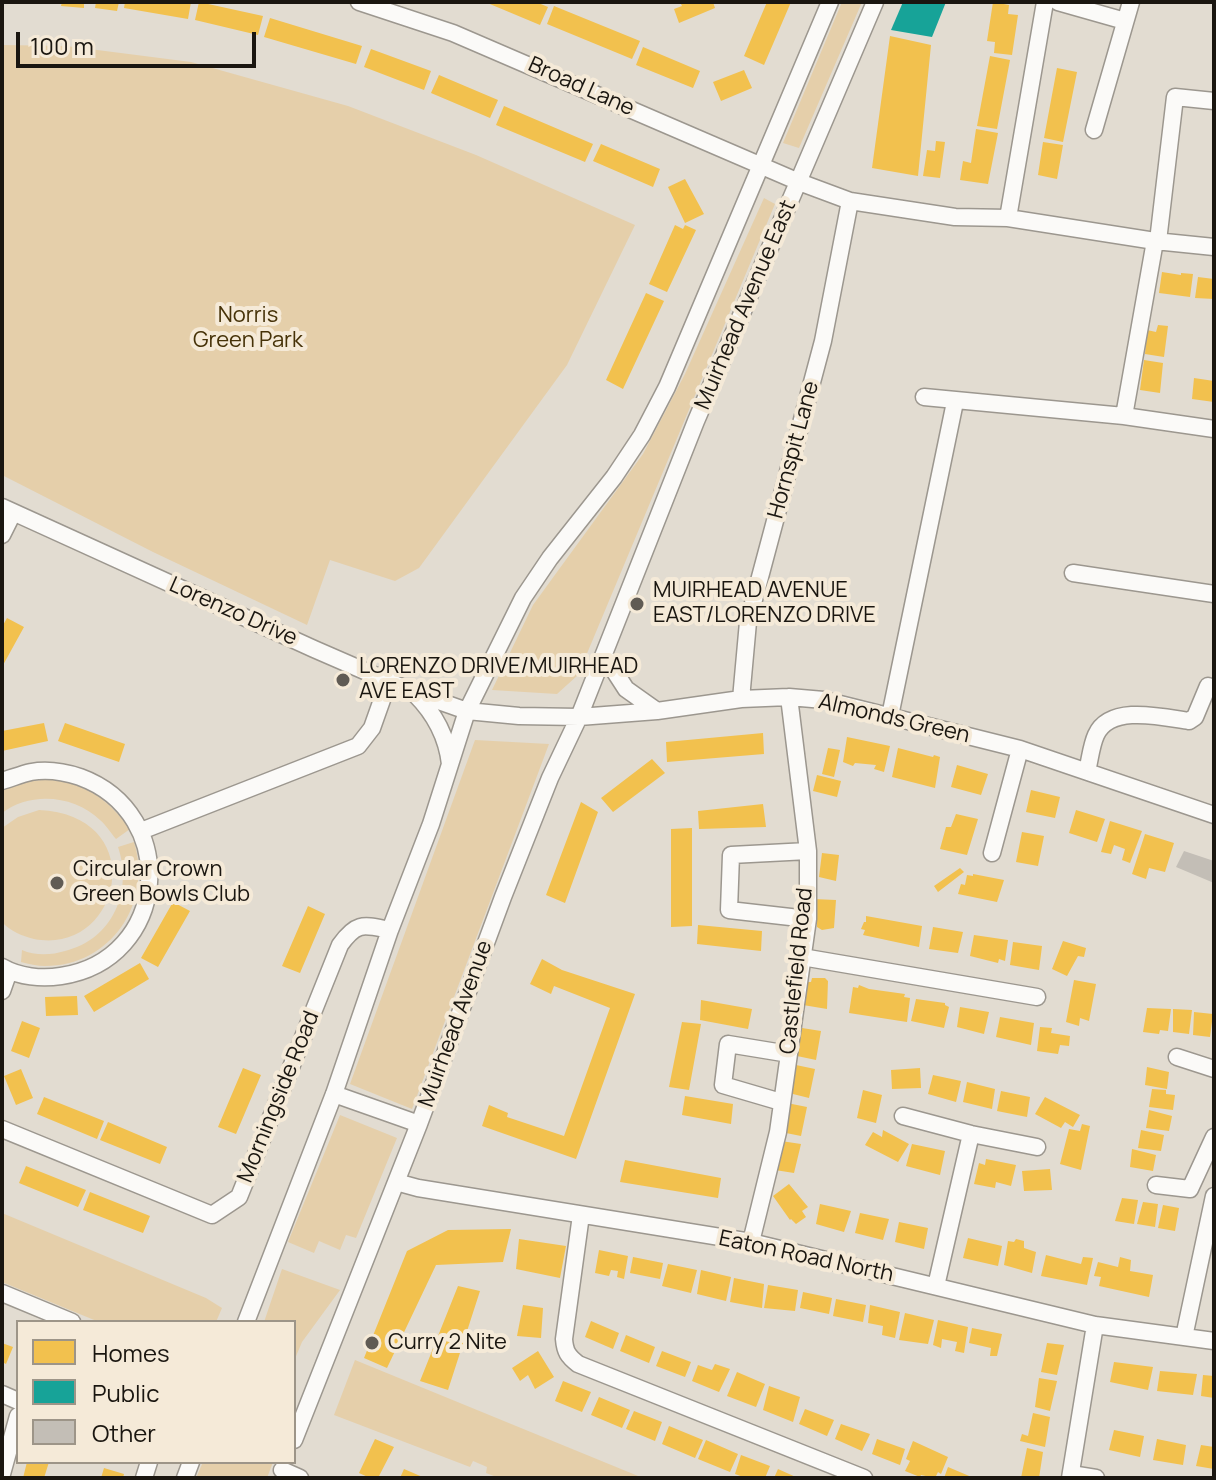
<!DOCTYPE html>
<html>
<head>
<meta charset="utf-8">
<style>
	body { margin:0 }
	#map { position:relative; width:1216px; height:1480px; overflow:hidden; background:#e2dcd1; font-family:Manrope,sans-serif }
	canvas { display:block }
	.frame { position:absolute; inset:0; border:4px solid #1a1610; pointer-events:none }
	.legend { position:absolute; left:16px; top:1320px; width:280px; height:144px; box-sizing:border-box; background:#f5ead8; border:2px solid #9d9588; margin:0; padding:10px 14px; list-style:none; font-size:24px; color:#1a1610 }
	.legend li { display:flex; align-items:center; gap:16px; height:40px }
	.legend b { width:40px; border:2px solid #9d9588 }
	.scale { position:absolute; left:16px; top:32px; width:240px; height:36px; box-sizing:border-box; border:4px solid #1a1610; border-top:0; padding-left:10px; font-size:24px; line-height:28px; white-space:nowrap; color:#1a1610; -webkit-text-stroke:6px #f5ead8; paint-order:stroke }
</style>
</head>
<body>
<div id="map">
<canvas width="1216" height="1480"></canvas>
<div class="frame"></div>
<ul class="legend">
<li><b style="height:22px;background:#f2c14e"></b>Homes</li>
<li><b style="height:22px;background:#17a398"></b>Public</li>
<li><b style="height:22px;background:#c3beb6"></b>Other</li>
</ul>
<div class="scale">100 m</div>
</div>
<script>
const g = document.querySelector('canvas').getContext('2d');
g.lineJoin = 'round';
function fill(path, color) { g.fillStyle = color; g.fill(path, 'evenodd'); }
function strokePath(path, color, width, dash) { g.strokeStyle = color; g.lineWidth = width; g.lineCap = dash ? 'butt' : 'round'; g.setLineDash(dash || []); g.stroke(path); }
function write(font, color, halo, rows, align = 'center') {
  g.font = font + ' Manrope,sans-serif'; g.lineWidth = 8; g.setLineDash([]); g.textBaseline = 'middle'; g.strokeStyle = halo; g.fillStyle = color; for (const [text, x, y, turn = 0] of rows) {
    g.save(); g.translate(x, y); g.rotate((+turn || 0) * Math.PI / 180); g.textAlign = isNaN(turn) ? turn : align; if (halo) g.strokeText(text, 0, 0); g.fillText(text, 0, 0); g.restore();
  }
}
fill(new Path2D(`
	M 842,2 L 862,2 L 799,148 L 783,143 Z
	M 2,45 L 66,46 L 191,62 L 348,106 L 476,155 L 635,225 L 567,365 L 419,568 L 395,581 L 330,560 L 307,625 L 153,552 L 2,475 Z
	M 764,198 L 775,204 L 578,675 L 557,694 L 492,690 L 533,605 L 643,454 L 685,374 Z
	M 475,740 L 549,744 L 412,1109 L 350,1084 Z
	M 56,779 C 93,789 107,799 130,829 L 116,839 C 111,833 106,825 100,820 C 75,795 30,791 2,813 L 2,790 L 28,781 Z
	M 39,810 C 152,815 122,956 34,939 C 22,936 10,931 2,922 L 2,828 L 18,817 Z
	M 134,842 C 153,903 111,966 45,966 C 37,966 29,964 21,962 L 22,950 C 35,956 52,955 65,951 C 113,939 133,891 118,847 Z
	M 340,1115 L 397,1138 L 356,1238 L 346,1235 L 340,1250 L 319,1241 L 314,1253 L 288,1242 Z
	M 2,1213 L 206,1298 L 222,1308 L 216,1322 L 99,1322 L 2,1282 Z
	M 282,1269 L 340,1290 L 302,1342 L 294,1361 L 294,1322 L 264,1322 Z
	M 355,1360 L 643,1478 L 499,1478 L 486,1473 L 487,1467 L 473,1461 L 470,1467 L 334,1415 Z
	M 203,1462 L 273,1462 L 267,1478 L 196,1478 Z`), '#e5cfaa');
fill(new Path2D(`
	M 62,2 L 84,2 L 84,8 L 61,6 Z
	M 96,2 L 119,2 L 117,11 L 95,8 Z
	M 125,2 L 191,2 L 188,19 L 124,8 Z
	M 199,2 L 263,16 L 258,35 L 195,20 Z
	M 485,2 L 536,2 L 548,7 L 540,25 Z
	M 680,2 L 713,2 L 715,8 L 679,23 L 674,9 L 682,6 Z
	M 767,2 L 791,2 L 764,65 L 744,56 Z
	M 993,2 L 1009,5 L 1008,14 L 1018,15 L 1012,55 L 994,53 L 995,42 L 987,41 Z
	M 554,6 L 640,41 L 632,59 L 547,24 Z
	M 270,18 L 362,46 L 356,64 L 264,37 Z
	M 890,36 L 931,45 L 918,176 L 872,168 Z
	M 643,47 L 700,71 L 693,88 L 636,65 Z
	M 371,49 L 431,71 L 424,90 L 364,67 Z
	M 990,56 L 1010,60 L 997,129 L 977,126 Z
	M 1057,68 L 1077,72 L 1063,142 L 1044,138 Z
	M 744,70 L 752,88 L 721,101 L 713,82 Z
	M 439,75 L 498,100 L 490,118 L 431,93 Z
	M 504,106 L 593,144 L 585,162 L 496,125 Z
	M 976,129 L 998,133 L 988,184 L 960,180 L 963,161 L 971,163 Z
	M 936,141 L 945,142 L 940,178 L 923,176 L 927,150 L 935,151 Z
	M 1043,142 L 1063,145 L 1057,179 L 1038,175 Z
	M 601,144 L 660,169 L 653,187 L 593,161 Z
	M 685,179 L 704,214 L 685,223 L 668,187 Z
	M 675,225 L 683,229 L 685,225 L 696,230 L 667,292 L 649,284 Z
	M 1162,272 L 1181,275 L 1181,273 L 1193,274 L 1190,297 L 1159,293 Z
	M 1198,277 L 1214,279 L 1214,299 L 1195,298 Z
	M 646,293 L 664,301 L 623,389 L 606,380 Z
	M 1158,325 L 1168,326 L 1164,357 L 1145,354 L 1147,330 L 1156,332 Z
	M 1144,360 L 1163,363 L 1160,393 L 1140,390 Z
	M 1194,378 L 1214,381 L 1214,402 L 1192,399 Z
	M 7,618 L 24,627 L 2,667 L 2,627 Z
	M 44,723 L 48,741 L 2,751 L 2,731 Z
	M 65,723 L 125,744 L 119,762 L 58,741 Z
	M 763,733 L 764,754 L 667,762 L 666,742 Z
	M 847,737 L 890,746 L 884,772 L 874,769 L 876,765 L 855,763 L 853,766 L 843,762 Z
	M 828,748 L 840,750 L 834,777 L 822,774 Z
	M 898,748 L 933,757 L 934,755 L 940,757 L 935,788 L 892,777 Z
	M 652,759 L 665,773 L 613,812 L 601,798 Z
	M 957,765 L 988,774 L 981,795 L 951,787 Z
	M 817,775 L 841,781 L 837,797 L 813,791 Z
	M 1031,790 L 1060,797 L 1055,818 L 1026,812 Z
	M 581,802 L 598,812 L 565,903 L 546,895 Z
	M 763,804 L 766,827 L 699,829 L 698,811 Z
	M 1076,810 L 1105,819 L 1097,842 L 1069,833 Z
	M 956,814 L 978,819 L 967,855 L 940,849 L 946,827 L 951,827 Z
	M 1110,821 L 1142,831 L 1130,863 L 1122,860 L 1125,849 L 1114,845 L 1111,854 L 1101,852 Z
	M 692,828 L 692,926 L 671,927 L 671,829 Z
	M 1022,832 L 1044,836 L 1038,866 L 1016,862 Z
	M 1145,834 L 1174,843 L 1165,872 L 1149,868 L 1146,879 L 1132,874 Z
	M 822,853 L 839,855 L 836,881 L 819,877 Z
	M 960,868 L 964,872 L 938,892 L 934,886 Z
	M 973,874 L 1004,880 L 997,902 L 958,894 L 961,884 L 965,885 L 967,875 L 973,876 Z
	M 813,899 L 836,900 L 834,928 L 822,930 L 817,927 L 817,923 L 813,922 Z
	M 173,902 L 190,911 L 158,967 L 141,958 Z
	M 308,906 L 325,914 L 300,973 L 282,966 Z
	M 866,916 L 922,926 L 919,947 L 863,935 L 865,930 L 861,929 L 864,922 L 866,922 Z
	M 698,925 L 762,931 L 761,951 L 697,944 Z
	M 933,927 L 963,932 L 958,953 L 929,949 Z
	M 974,935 L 1008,940 L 1005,961 L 999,959 L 998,963 L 970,956 Z
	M 1063,941 L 1086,948 L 1084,957 L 1078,956 L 1067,976 L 1052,969 Z
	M 1013,942 L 1042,946 L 1039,970 L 1010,965 Z
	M 542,959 L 562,970 L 635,994 L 576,1159 L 482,1126 L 489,1105 L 508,1113 L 507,1117 L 564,1136 L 610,1008 L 554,986 L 551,994 L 530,984 Z
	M 140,963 L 149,979 L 94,1012 L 84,996 Z
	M 812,978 L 825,978 L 828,981 L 827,1009 L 803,1005 L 808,982 L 811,982 Z
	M 1074,980 L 1096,984 L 1089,1021 L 1080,1018 L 1079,1026 L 1066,1022 Z
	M 859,985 L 869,989 L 905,994 L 904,997 L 910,998 L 907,1022 L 849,1013 L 853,987 L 858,988 Z
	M 77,996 L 78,1015 L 46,1016 L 45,997 Z
	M 916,999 L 945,1003 L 945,1005 L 949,1007 L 944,1028 L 911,1021 Z
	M 701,1000 L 752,1009 L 748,1029 L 700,1020 Z
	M 960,1007 L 989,1012 L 984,1034 L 957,1027 Z
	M 1147,1008 L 1171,1009 L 1168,1031 L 1160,1030 L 1159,1034 L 1143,1032 Z
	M 1173,1009 L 1192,1010 L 1189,1034 L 1173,1032 Z
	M 1194,1012 L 1213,1014 L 1210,1037 L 1193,1035 Z
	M 1000,1017 L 1034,1023 L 1031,1045 L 996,1037 Z
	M 22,1021 L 40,1028 L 29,1058 L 11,1051 Z
	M 682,1022 L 701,1024 L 689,1090 L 669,1087 Z
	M 1040,1027 L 1052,1028 L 1051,1033 L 1070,1036 L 1069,1046 L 1060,1045 L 1058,1054 L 1037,1051 Z
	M 802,1028 L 821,1031 L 816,1060 L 797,1056 Z
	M 796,1065 L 815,1069 L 809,1098 L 789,1093 Z
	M 1147,1067 L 1169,1072 L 1167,1089 L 1145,1085 Z
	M 243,1068 L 261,1075 L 236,1134 L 218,1127 Z
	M 920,1068 L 921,1088 L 892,1089 L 891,1070 Z
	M 21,1069 L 33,1098 L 16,1105 L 4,1076 Z
	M 933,1075 L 961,1081 L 956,1102 L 928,1094 Z
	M 967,1082 L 995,1089 L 992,1109 L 963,1102 Z
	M 1152,1089 L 1166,1090 L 1166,1094 L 1175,1095 L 1173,1110 L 1149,1107 Z
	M 863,1090 L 882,1095 L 876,1123 L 857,1118 Z
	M 1001,1091 L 1030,1097 L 1027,1117 L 997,1111 Z
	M 685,1096 L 733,1104 L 731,1124 L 682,1115 Z
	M 44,1097 L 104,1121 L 97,1139 L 37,1114 Z
	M 1045,1097 L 1080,1115 L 1073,1127 L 1065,1122 L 1061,1128 L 1035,1114 Z
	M 787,1103 L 807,1107 L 801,1136 L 781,1132 Z
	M 1149,1110 L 1172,1116 L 1169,1131 L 1146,1128 Z
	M 108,1122 L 167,1147 L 160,1164 L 100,1140 Z
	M 1082,1124 L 1090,1126 L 1081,1170 L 1060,1164 L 1069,1129 L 1080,1131 Z
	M 883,1130 L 909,1144 L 898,1162 L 865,1145 L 873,1132 L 882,1137 Z
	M 1141,1130 L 1164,1135 L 1161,1151 L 1138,1148 Z
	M 781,1141 L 801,1144 L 794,1173 L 775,1170 Z
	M 912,1144 L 945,1151 L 940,1175 L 906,1166 Z
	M 1132,1149 L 1156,1155 L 1153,1171 L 1130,1167 Z
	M 986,1159 L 1016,1165 L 1011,1186 L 996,1182 L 995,1188 L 974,1184 L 979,1163 L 985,1165 Z
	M 625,1160 L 721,1178 L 718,1198 L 620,1182 Z
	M 26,1166 L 86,1190 L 78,1207 L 19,1183 Z
	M 1050,1169 L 1052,1190 L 1024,1191 L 1022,1171 Z
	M 789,1184 L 808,1207 L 802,1211 L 806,1217 L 796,1224 L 791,1219 L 790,1220 L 773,1196 Z
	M 90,1192 L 150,1216 L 143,1233 L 83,1210 Z
	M 1122,1198 L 1138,1200 L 1134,1224 L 1115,1221 Z
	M 1143,1202 L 1158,1204 L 1155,1227 L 1137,1224 Z
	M 820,1204 L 851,1211 L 844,1232 L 816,1224 Z
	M 1163,1205 L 1179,1208 L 1175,1231 L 1158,1228 Z
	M 860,1213 L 889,1219 L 883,1240 L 855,1233 Z
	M 899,1222 L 928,1228 L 924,1249 L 895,1242 Z
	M 511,1229 L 503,1262 L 436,1265 L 387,1368 L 364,1358 L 407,1251 L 448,1230 Z
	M 968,1238 L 1002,1246 L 998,1266 L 963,1258 Z
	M 519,1239 L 566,1246 L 560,1278 L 516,1269 Z
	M 1016,1239 L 1024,1241 L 1024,1248 L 1036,1252 L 1032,1273 L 1004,1265 L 1008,1241 L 1014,1242 Z
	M 599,1250 L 628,1256 L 624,1279 L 617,1277 L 618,1271 L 611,1270 L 609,1276 L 595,1273 Z
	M 1046,1255 L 1081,1264 L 1083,1257 L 1093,1258 L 1087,1285 L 1041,1276 Z
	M 633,1257 L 663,1263 L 660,1279 L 630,1273 Z
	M 1120,1257 L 1131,1260 L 1130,1271 L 1153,1275 L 1149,1297 L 1099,1286 L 1101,1277 L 1094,1276 L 1098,1262 L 1118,1267 Z
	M 668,1264 L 697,1270 L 691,1293 L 662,1286 Z
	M 701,1270 L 731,1277 L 726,1301 L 697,1294 Z
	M 734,1278 L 764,1284 L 762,1308 L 730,1302 Z
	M 768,1285 L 798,1290 L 795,1311 L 764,1308 Z
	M 458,1286 L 480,1291 L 448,1390 L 420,1381 Z
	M 803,1292 L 832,1298 L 829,1314 L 800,1308 Z
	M 836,1299 L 866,1305 L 863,1322 L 833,1316 Z
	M 523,1305 L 543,1308 L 541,1338 L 517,1336 Z
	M 870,1305 L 900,1312 L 895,1338 L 882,1335 L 883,1326 L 868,1323 Z
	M 905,1313 L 934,1320 L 928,1344 L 899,1340 Z
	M 938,1320 L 968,1327 L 964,1353 L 955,1351 L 957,1342 L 942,1339 L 941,1348 L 933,1345 Z
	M 591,1321 L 619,1333 L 613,1349 L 585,1337 Z
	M 972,1328 L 1002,1334 L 997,1356 L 990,1356 L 991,1348 L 969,1343 Z
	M 626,1335 L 655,1347 L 649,1363 L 620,1351 Z
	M 2,1343 L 13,1347 L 6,1364 L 2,1362 Z
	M 1047,1343 L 1064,1345 L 1057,1375 L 1041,1372 Z
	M 538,1351 L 554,1377 L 535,1389 L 528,1375 L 520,1381 L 512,1368 Z
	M 662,1351 L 691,1362 L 685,1377 L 656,1366 Z
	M 1114,1362 L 1153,1367 L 1148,1390 L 1110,1382 Z
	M 715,1364 L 730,1369 L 719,1392 L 692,1381 L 698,1365 L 712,1370 Z
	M 1160,1371 L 1197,1374 L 1193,1395 L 1157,1391 Z
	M 737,1372 L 765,1384 L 756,1407 L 727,1396 Z
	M 1203,1375 L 1214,1376 L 1214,1398 L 1201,1396 Z
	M 1039,1378 L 1057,1381 L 1050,1411 L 1035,1407 Z
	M 563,1381 L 591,1392 L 582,1412 L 555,1401 Z
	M 769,1386 L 800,1397 L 793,1422 L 763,1410 Z
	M 599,1397 L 630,1410 L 622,1428 L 591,1415 Z
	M 805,1409 L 834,1420 L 827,1436 L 799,1424 Z
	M 634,1411 L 662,1422 L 655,1441 L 626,1429 Z
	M 1033,1413 L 1050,1417 L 1045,1447 L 1020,1441 L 1022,1434 L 1028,1436 Z
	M 841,1424 L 870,1434 L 862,1451 L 835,1439 Z
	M 669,1426 L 703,1440 L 695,1458 L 662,1444 Z
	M 1114,1430 L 1144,1436 L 1140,1457 L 1109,1450 Z
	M 375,1439 L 394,1447 L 378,1478 L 370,1478 L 359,1473 Z
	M 877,1439 L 905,1449 L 900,1465 L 872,1454 Z
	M 1157,1439 L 1186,1445 L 1183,1465 L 1153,1460 Z
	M 706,1440 L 738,1454 L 730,1472 L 698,1459 Z
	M 913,1441 L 948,1457 L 941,1474 L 938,1472 L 935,1478 L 921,1475 L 920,1477 L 905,1471 L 910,1461 L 906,1459 Z
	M 1201,1445 L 1214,1447 L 1214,1469 L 1196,1466 Z
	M 1027,1448 L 1043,1452 L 1039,1478 L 1021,1478 Z
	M 741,1455 L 770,1466 L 765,1478 L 746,1478 L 735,1474 Z
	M 27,1462 L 49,1462 L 44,1478 L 23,1478 Z
	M 948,1467 L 974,1478 L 944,1478 Z
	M 104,1468 L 124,1474 L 123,1478 L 101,1478 Z
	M 404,1469 L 425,1478 L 400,1478 Z
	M 778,1469 L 798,1478 L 774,1478 Z`), '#f2c14e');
fill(new Path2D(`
	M 903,2 L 946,2 L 932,37 L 891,30 Z`), '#17a398');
fill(new Path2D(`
	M 1184,851 L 1214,861 L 1214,883 L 1176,867 Z`), '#c3beb6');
const minor = new Path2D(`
	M 359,2 L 453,33 L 799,182 L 850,201 L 955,217 L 1008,218 L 1155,241 L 1214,247
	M 1058,2 L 1125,21
	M 1094,130 L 1131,2
	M 1008,218 L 1045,2
	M 1158,241 L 1175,97 L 1214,101
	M 924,397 L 1124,416 L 1214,429
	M 1124,416 L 1155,241
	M 2,507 L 314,649 L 413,692 L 467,711 L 519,716 L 579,717 L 657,711 L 741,699 L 789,697 L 824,700 L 1020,749 L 1214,815
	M 2,535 L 13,513
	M 1073,573 L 1214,594
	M 604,655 L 626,689 L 657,711
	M 415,694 C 434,713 447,737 450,764
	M 741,699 L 748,622 L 823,341 L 850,201
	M 890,716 L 955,402
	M 1087,771 C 1090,760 1091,746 1096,735 C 1110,704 1162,717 1189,721 L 1195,717 L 1208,686
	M 2,781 C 12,778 22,774 31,772 C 47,769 65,772 80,777 C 181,814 169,960 61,976 C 42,979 19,977 2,967
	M 141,831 L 358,746 L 372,728 L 389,680
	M 992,853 L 1020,749
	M 808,919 L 729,910 L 731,855 L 808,851
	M 802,957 L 1037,997
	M 2,991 L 9,971
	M 1177,1057 L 1214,1069
	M 334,1094 L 419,1124
	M 781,1102 L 723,1085 L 728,1044 L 789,1054
	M 903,1116 L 971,1134 L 1037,1147
	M 2,1129 L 212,1215 L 239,1197 L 340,945 C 357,921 364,925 390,930
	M 396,1182 L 418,1188 L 751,1242 L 1095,1325 L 1214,1341
	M 1156,1185 L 1190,1189 L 1214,1137
	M 581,1215 L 564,1339 C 565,1352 568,1356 578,1364 L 864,1478
	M 751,1242 L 778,1132 L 808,919 L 808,851 L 789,697
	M 936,1286 L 971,1134
	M 2,1293 L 72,1322
	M 246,1322 L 334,1094 L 390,930 L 431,824 L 467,711 L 523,598 L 550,558 L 614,477 L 642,435 L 667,387 L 830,2
	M 1184,1337 L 1214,1196
	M 2,1394 L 18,1401
	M 294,1440 L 419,1124 L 503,897 L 550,778 L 579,717 L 696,421 L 875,2
	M 282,1470 L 300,1478
	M 2,1474 L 18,1416
	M 1071,1474 L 1096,1478
	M 144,1478 L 149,1462
	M 185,1478 L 191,1462
	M 1070,1478 L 1095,1325`);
strokePath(minor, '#9c978f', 19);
strokePath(minor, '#fbfaf8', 16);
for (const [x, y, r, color] of [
	[637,604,8,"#605b54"],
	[343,680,8,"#605b54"],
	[57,883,8,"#605b54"],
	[372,1343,8,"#605b54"]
]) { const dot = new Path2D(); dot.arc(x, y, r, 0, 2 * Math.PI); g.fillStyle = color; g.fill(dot); strokePath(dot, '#f5ead8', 3); }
write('22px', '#1a1610', '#f5ead8', [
	["Broad Lane",581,87,24],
	["Muirhead Avenue East",746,305,-67],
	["Hornspit Lane",794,450,-75],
	["Lorenzo Drive",233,612,24],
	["Almonds Green",894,719,13],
	["Castlefield Road",797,971,-84],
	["Muirhead Avenue",456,1024,-70],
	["Morningside Road",279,1097,-68],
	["Eaton Road North",806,1257,12]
]);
write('22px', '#463208', '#f5ead8', [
	["Norris",248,316],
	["Green Park",248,341]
]);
write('22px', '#1a1610', '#f5ead8', [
	["MUIRHEAD AVENUE",653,591],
	["EAST/LORENZO DRIVE",653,616],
	["LORENZO DRIVE/MUIRHEAD",359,667],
	["AVE EAST",359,692],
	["Circular Crown",73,870],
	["Green Bowls Club",73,895],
	["Curry 2 Nite",388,1343]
], 'left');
</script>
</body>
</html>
